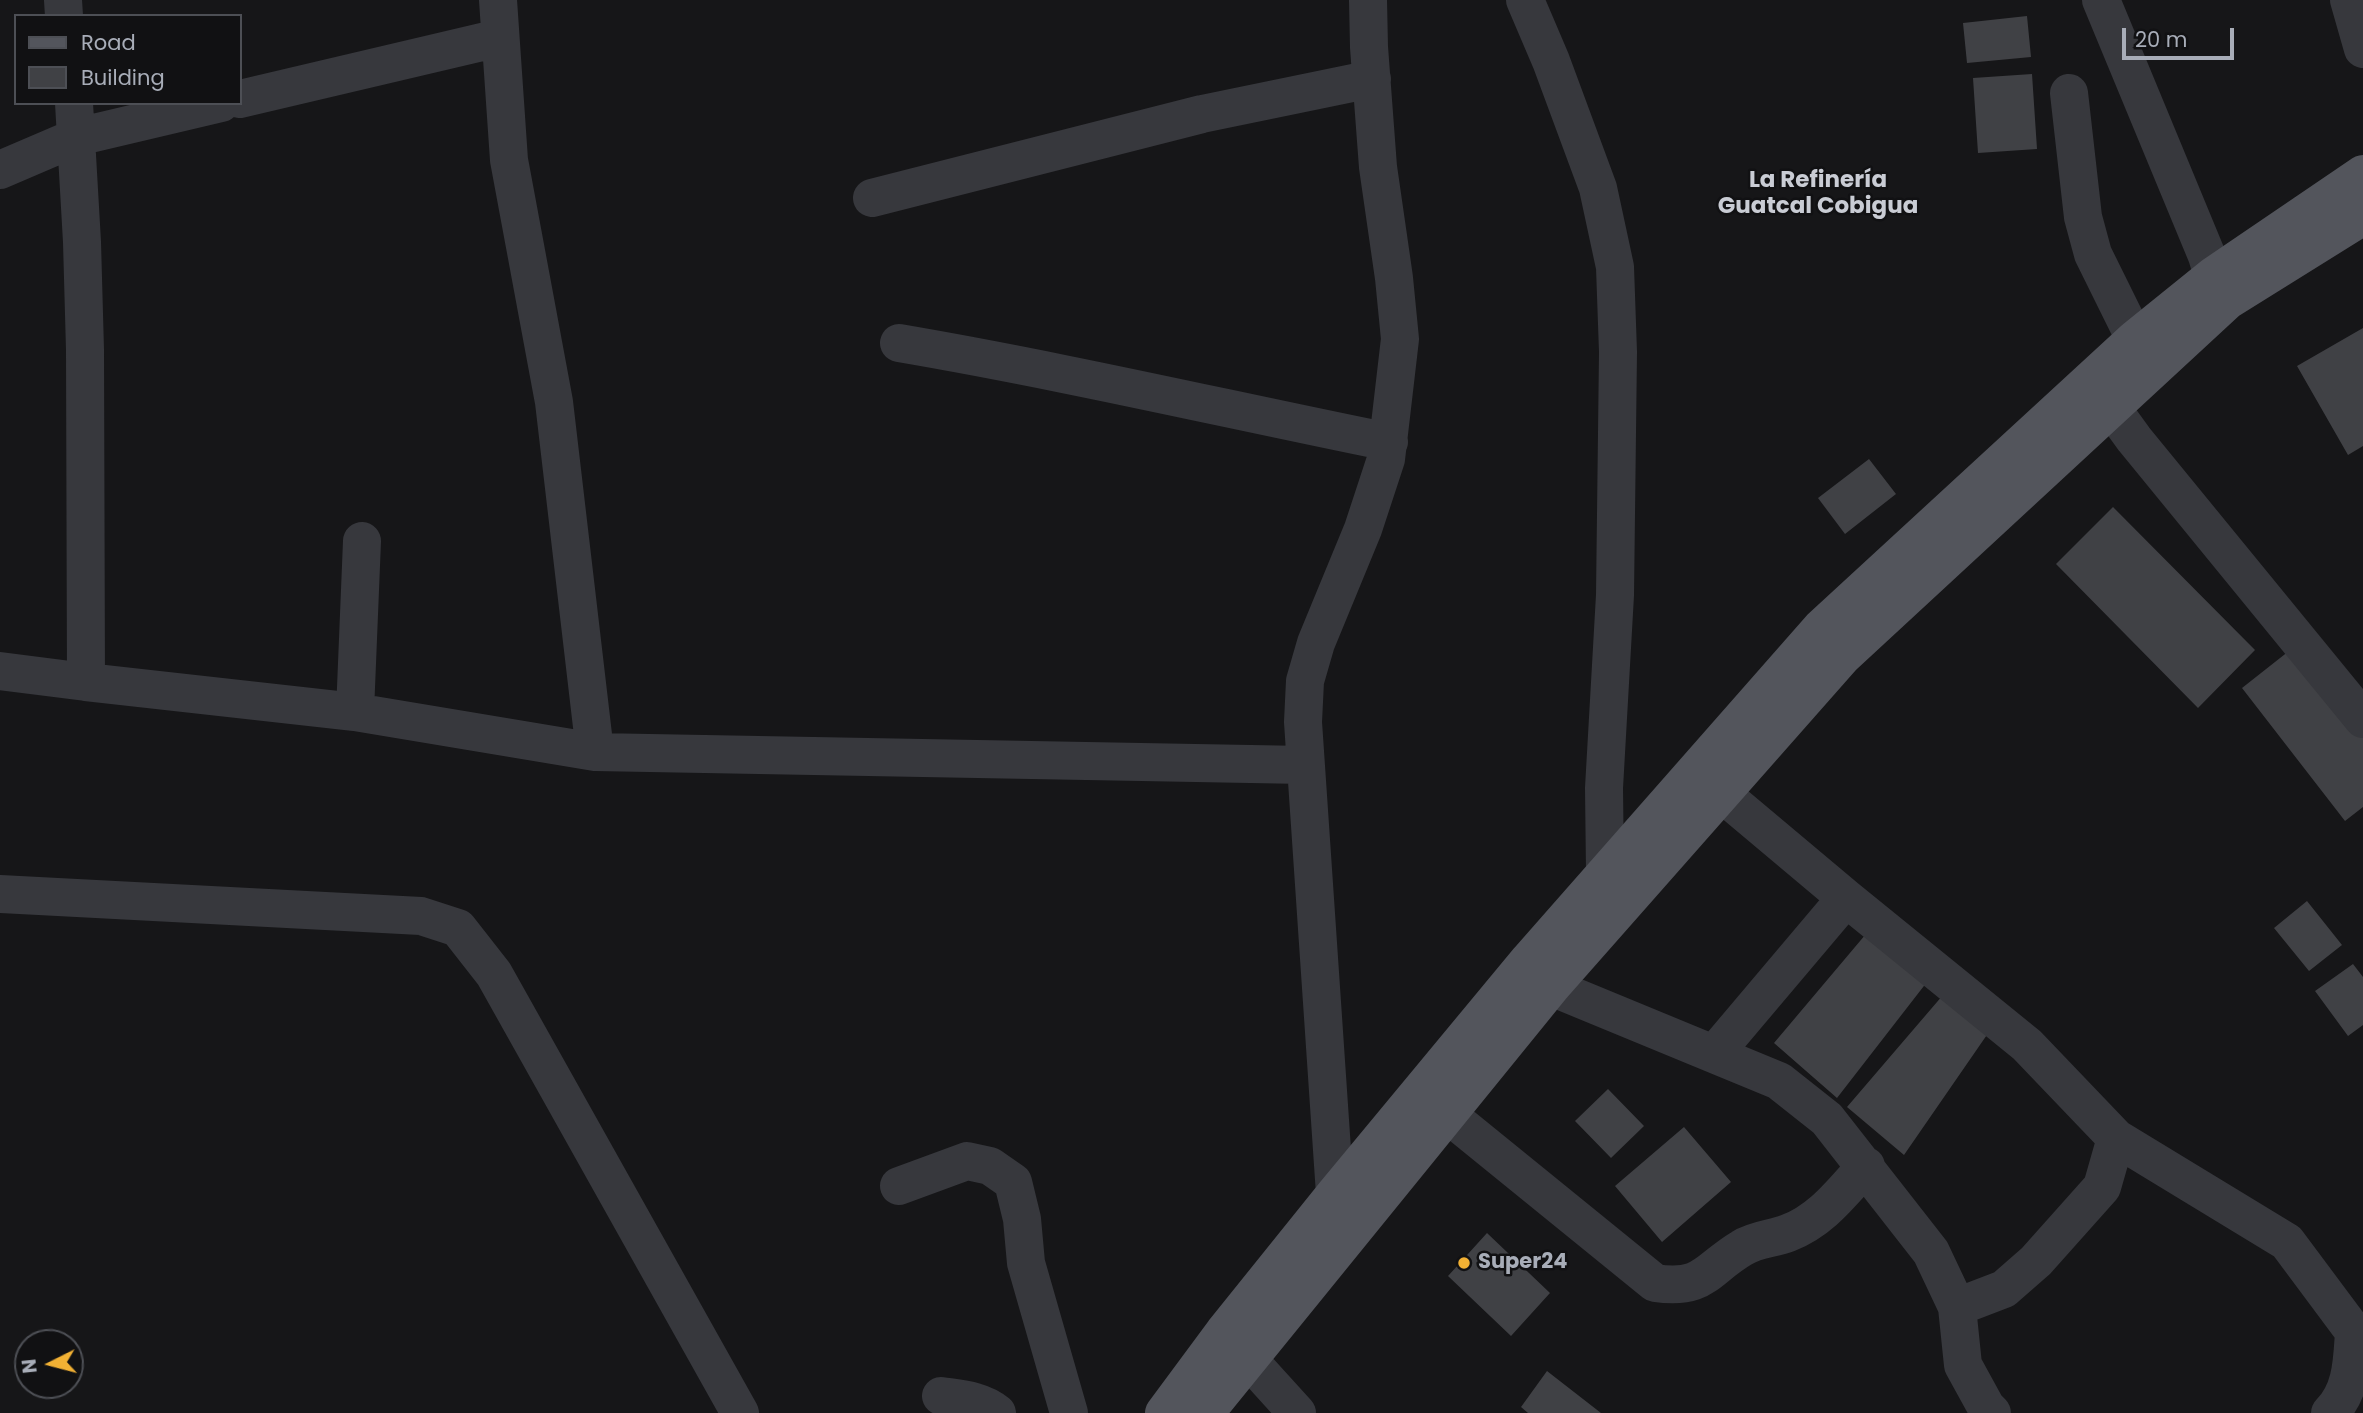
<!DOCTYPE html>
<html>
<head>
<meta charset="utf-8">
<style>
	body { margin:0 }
	#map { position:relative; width:2363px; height:1413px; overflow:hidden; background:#161618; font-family:Poppins,sans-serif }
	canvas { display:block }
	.legend { position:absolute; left:14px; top:14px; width:228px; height:91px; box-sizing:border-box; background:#111113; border:2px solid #4d4f55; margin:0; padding:9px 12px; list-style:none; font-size:21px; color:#a8adb8 }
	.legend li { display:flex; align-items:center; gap:14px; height:35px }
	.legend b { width:35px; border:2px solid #4d4f55 }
	.north { position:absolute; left:14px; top:1329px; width:70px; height:70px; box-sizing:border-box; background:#111113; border:2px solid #4d4f55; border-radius:50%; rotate:264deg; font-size:19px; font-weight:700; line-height:28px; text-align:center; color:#a8adb8 }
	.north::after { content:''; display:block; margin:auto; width:24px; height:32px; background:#f2b134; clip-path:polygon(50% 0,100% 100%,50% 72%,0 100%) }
	.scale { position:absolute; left:2122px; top:28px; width:112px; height:32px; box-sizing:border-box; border:4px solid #a8adb8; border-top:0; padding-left:9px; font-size:21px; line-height:24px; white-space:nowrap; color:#a8adb8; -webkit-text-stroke:5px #111113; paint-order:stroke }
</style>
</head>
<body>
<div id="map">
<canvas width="2363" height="1413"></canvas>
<ul class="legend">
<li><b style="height:9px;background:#53555c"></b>Road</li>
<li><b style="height:19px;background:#404145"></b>Building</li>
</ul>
<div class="north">N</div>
<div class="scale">20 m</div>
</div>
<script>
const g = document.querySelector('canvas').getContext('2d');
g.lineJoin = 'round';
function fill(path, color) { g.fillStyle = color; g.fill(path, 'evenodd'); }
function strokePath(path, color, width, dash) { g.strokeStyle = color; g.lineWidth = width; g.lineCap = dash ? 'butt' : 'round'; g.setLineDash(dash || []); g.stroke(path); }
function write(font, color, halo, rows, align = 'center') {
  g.font = font + ' Poppins,sans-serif'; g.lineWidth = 5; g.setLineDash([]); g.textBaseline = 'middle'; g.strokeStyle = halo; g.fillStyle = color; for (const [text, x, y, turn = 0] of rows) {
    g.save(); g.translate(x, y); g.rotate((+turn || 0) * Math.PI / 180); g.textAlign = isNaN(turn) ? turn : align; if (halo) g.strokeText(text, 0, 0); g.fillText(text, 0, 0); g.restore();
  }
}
fill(new Path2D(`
	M 2027,16 L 2031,57 L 1967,63 L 1963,23 Z
	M 2032,74 L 2037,149 L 1978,153 L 1973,78 Z
	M 2363,328 L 2363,446 L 2348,455 L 2297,366 Z
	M 1869,459 L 1896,494 L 1845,534 L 1818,498 Z
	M 2113,507 L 2255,650 L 2198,708 L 2056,564 Z
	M 2294,647 L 2363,737 L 2363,807 L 2345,821 L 2242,688 Z
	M 2307,901 L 2342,945 L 2309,971 L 2274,928 Z
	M 1871,928 L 1927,982 L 1837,1098 L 1774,1043 Z
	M 2353,964 L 2363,977 L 2363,1025 L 2348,1036 L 2315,991 Z
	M 1943,995 L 1991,1029 L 1904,1155 L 1847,1107 Z
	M 1608,1089 L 1644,1126 L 1611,1158 L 1575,1121 Z
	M 1684,1127 L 1731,1182 L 1662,1242 L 1615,1186 Z
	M 1487,1233 L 1550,1293 L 1511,1336 L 1448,1276 Z
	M 1547,1371 L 1601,1413 L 1528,1413 L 1521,1407 Z`), '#404145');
strokePath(new Path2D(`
	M 63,0 L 64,16
	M 498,0 L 509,160 L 554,402 L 595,752
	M 1525,0 L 1551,61 L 1598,188 L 1615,267 L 1618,352 L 1615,595 L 1604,788 L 1605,872 L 1613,896
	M 2101,0 L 2207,256 L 2213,276
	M 2349,0 L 2363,49
	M 2069,93 L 2083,217 L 2093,254 L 2135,339
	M 240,99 L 499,38
	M 0,170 L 77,137 L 221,103
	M 872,198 L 1202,114 L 1372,79
	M 899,343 C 1063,371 1226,409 1389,442
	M 2092,381 L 2134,439 L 2363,719
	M 362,541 L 355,712 L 595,752 L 1305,765
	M 0,671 L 86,682 L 85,350 L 82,242 L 74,103
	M 86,682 L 355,712
	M 1699,772 L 1721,793 L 1846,898 L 2027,1045 L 2116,1138 L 2102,1187 L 2036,1261 L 2004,1289 L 1957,1307
	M 0,894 L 421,916 L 458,928 L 494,974 L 740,1413
	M 1531,963 L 1551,987 L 1779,1081 L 1827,1119 L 1931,1252 L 1957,1307 L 1963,1365 L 1986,1407 L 1992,1413
	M 1715,1053 L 1846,898
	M 1424,1091 L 1447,1114 L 1655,1283 C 1705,1290 1705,1270 1742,1248 C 1756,1239 1773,1239 1788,1233 C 1822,1220 1842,1192 1866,1166
	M 2116,1138 L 2287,1242 L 2354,1332 C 2352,1361 2352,1391 2330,1413
	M 899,1186 L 967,1161 L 990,1166 L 1013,1182 L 1022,1219 L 1026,1263 L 1069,1413
	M 1341,1217 L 1335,1194 L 1303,722 L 1305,681 L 1316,643 L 1363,529 L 1386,459 L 1400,339 L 1394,278 L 1378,167 L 1369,47 L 1368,0
	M 1248,1359 L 1297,1413
	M 941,1396 C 961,1399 981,1400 997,1413`), '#37383d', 38);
strokePath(new Path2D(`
	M 1164,1413 L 1224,1332 L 1335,1194 L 1529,960 L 1821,628 L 2135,339 L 2213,276 L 2363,174
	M 1205,1413 L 1551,987 L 1843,656 L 2227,301 L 2363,216`), '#53555c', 38);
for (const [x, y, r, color] of [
	[1464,1263,7,"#f2b134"]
]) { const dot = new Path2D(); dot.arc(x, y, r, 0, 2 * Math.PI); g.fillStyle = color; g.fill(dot); strokePath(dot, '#111113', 2.5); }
write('bold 21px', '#a8adb8', '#111113', [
	["Super24",1478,1263]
], 'left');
write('bold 23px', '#c9ccd4', '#111113', [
	["La Refinería",1818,181],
	["Guatcal Cobigua",1818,207]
]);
</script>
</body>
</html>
